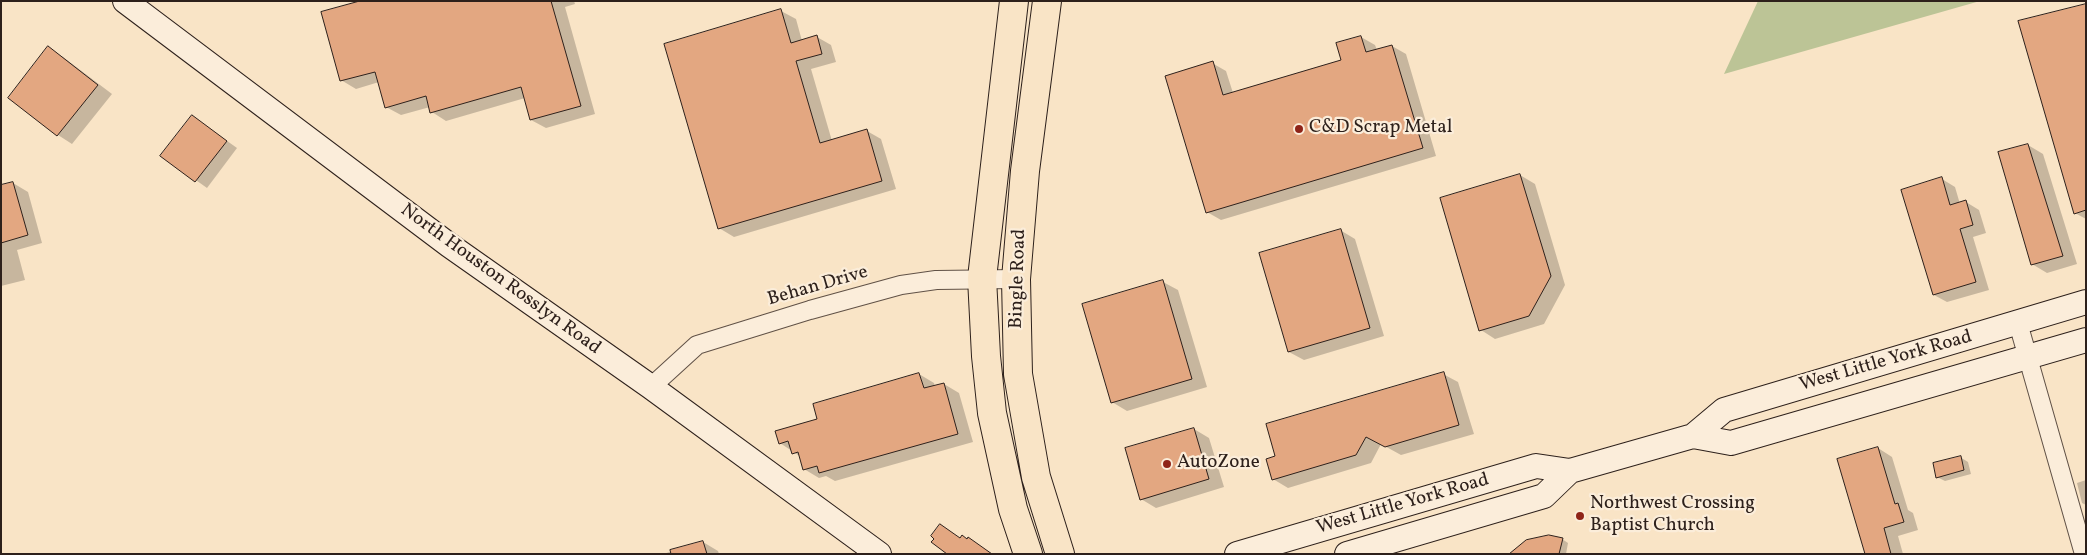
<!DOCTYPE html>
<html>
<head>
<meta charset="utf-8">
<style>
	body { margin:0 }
	#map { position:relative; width:2087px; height:555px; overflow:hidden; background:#f9e4c6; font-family:Vollkorn,serif }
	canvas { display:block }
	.frame { position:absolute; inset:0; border:2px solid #2d201b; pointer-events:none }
</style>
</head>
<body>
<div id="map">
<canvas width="2087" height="555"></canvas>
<div class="frame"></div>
</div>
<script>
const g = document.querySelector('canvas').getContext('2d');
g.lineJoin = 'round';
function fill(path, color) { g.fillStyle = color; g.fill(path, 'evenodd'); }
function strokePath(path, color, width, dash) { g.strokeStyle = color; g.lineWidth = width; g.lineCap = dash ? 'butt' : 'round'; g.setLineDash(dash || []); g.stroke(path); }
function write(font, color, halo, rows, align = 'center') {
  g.font = font + ' Vollkorn,serif'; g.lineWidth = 4.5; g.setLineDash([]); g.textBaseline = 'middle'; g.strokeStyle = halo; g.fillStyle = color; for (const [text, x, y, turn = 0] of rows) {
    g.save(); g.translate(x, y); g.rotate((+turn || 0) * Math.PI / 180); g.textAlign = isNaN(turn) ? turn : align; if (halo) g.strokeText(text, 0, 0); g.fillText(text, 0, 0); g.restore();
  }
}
fill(new Path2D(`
	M 1758,1 L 1980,1 L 1724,74 Z`), '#bcc496');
fill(new Path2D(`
	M 356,1 L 574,1 L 575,4 L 565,7 L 595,114 L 546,128 L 531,120 L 525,98 L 446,121 L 432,112 L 430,107 L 401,115 L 386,107 L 379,82 L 356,89 L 341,80 Z
	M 2086,6 L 2086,219 L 2075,213 Z
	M 781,11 L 796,19 L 802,41 L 817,37 L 831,45 L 836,62 L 811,69 L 832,141 L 867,131 L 881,139 L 896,189 L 734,237 L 719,228 Z
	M 1361,37 L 1375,45 L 1377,50 L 1392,46 L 1406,54 L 1436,156 L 1221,220 L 1207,212 L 1212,63 L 1226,71 L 1233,93 L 1343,61 Z
	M 48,48 L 63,57 L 112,94 L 72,144 L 58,135 L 9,98 Z
	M 192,116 L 237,148 L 207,188 L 162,156 Z
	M 2028,145 L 2043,154 L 2077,264 L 2047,273 L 2032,264 Z
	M 1520,175 L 1535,184 L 1565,285 L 1544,324 L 1495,339 L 1481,330 Z
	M 1942,179 L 1955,187 L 1960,204 L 1966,202 L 1979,210 L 1986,233 L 1973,237 L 1989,290 L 1947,302 L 1934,295 Z
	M 13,183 L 28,192 L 42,243 L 17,250 L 25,280 L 1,286 L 1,186 Z
	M 1340,230 L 1355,239 L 1384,336 L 1304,360 L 1289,352 Z
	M 1163,282 L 1178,290 L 1207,387 L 1127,411 L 1112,402 Z
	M 919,374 L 934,383 L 935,387 L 944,384 L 959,393 L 973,442 L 835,481 L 826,476 L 819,478 L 804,469 L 801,457 L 780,443 L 819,420 Z
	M 1443,374 L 1458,382 L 1474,434 L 1401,455 L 1381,444 L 1371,463 L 1288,488 L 1273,479 Z
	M 1194,429 L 1209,438 L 1224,487 L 1156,508 L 1141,499 Z
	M 1878,448 L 1892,457 L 1908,510 L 1913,513 L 1918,530 L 1898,536 L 1903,554 L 1867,554 Z
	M 1960,457 L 1968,462 L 1971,474 L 1945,481 L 1937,477 Z
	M 2086,480 L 2086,505 L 2082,503 L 2077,483 Z
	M 1562,539 L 1568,543 L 1566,554 L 1513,554 Z
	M 703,542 L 718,551 L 719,554 L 663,554 Z`), '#0003');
const building = new Path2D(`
	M 360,1 L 551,1 L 581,106 L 530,120 L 521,87 L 430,113 L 426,96 L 385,108 L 375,72 L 340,81 L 321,12 Z
	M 2086,4 L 2086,210 L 2074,214 L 2018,21 Z
	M 781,9 L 791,43 L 817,35 L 822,54 L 796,61 L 820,143 L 867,129 L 882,181 L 718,229 L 664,44 Z
	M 1361,36 L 1366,52 L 1392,45 L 1423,148 L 1206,213 L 1165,76 L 1213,61 L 1223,95 L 1341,60 L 1336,43 Z
	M 48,46 L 98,85 L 57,136 L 8,98 Z
	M 192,115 L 227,141 L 195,182 L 160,156 Z
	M 2028,144 L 2063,256 L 2031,265 L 1998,152 Z
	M 1520,174 L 1551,276 L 1529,316 L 1479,331 L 1440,198 Z
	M 1942,177 L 1950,205 L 1966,200 L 1973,225 L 1960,229 L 1976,282 L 1933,295 L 1901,190 Z
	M 13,182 L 28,235 L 1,243 L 1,185 Z
	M 1341,229 L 1370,328 L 1288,352 L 1259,253 Z
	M 1163,280 L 1192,379 L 1111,403 L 1082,304 Z
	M 1444,372 L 1459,425 L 1385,447 L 1366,437 L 1356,455 L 1272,480 L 1266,459 L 1275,456 L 1266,424 Z
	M 919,373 L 924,388 L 944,383 L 958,434 L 819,473 L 817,466 L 803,470 L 798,452 L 792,454 L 788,441 L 779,444 L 775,431 L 817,419 L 813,404 Z
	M 1194,428 L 1209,479 L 1140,500 L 1125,448 Z
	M 1878,447 L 1895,504 L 1898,503 L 1904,522 L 1884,528 L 1891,554 L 1865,554 L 1837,459 Z
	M 1961,456 L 1964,470 L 1936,478 L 1933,463 Z
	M 940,524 L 960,538 L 962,535 L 967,539 L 968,537 L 992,554 L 947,554 L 931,542 L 934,539 L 931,536 Z
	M 1549,535 L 1563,538 L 1559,554 L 1509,554 L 1526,540 Z
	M 703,541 L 707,554 L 671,554 L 670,550 Z`);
fill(building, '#e3a781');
strokePath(building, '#2d201b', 1);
const street = new Path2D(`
	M 2018,323 L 2084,554
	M 651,387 L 697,345 L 810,310 L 901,285 L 936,280 L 1016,279`);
const secondary = new Path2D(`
	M 125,1 L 449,245 L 651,387 L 879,554
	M 1693,436 L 1731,443 L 2086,340
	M 1237,554 L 1536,466 L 1570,471 L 1693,436 L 1724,410 L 2086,302
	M 1347,554 L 1544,496 L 1570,471`);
const primary = new Path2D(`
	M 1014,1 L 982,278 L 986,356 L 992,413 L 1013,509 L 1028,554
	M 1047,1 L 1025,171 L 1016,279 L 1018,374 L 1036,477 L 1060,554`);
strokePath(street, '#605146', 20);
strokePath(secondary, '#2d201b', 26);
strokePath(primary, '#2d201b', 30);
strokePath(street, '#fbedda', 18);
strokePath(secondary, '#fbedda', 24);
strokePath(primary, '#f9e4c6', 28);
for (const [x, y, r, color] of [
	[1299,129,5,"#8f2418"],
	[1167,464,5,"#8f2418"],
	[1580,516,5,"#8f2418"]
]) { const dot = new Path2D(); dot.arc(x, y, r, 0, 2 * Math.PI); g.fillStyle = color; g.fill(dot); strokePath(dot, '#fbedda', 2); }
write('19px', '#2d201b', '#fbedda', [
	["C&D Scrap Metal",1309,129],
	["AutoZone",1177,464],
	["Northwest Crossing",1590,505],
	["Baptist Church",1590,527]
], 'left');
write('19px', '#2d201b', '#fbedda', [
	["Bingle Road",1019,279,-88],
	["North Houston Rosslyn Road",500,280,36],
	["Behan Drive",818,287,-16],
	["West Little York Road",1886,362,-16],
	["West Little York Road",1403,505,-16]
]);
</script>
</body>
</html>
